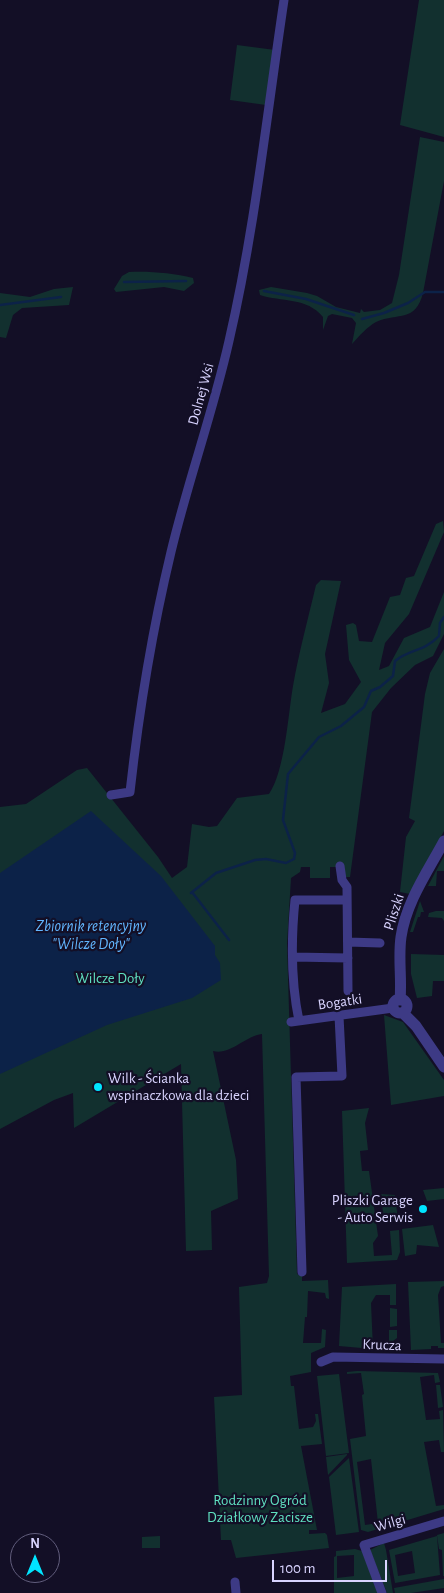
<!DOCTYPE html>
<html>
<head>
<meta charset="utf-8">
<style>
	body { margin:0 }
	#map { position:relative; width:444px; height:1593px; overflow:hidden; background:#130f26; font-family:"Alegreya Sans",sans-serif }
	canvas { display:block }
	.north { position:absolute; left:10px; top:1533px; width:50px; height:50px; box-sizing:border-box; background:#130f26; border:1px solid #625e7d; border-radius:50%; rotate:0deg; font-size:14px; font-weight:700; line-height:20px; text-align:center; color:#d9d4ff }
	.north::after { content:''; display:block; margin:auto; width:18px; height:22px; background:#00e5ff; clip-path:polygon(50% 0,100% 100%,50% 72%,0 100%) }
	.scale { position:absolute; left:272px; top:1560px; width:115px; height:22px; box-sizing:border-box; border:2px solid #d9d4ff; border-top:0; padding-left:6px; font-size:15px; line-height:18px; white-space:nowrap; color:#d9d4ff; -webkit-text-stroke:4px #130f26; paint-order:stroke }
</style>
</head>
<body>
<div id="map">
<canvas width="444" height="1593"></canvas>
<div class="north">N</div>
<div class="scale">100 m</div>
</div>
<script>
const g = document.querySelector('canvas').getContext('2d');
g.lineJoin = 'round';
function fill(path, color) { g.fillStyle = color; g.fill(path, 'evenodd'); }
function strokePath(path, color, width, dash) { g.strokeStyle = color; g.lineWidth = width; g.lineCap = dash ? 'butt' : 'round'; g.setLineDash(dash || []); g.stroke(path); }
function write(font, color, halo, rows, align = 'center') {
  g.font = font + ' "Alegreya Sans",sans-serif'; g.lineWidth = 4.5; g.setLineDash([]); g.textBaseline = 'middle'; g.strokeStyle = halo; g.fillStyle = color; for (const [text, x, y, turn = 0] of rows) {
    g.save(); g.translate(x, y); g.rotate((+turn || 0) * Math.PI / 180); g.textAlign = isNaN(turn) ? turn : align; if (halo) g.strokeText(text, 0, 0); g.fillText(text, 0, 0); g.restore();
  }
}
fill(new Path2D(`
	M 419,0 L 444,0 L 444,137 L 400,125 Z
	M 237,45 L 275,50 L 266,105 L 230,100 Z
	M 420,137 L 444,142 L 444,181 L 423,293 C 415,323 399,312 376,322 C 367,327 359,336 352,344 L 356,323 L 352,318 L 332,314 L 328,316 L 323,330 L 323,317 C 307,297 281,302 260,295 L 259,290 L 271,287 L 307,293 L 317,296 L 336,307 L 360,313 L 361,309 L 364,312 L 380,310 L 392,303 L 399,275 Z
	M 129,272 C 150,271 173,273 193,278 L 194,283 L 184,291 L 164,287 L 116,292 L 114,289 L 122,276 Z
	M 73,287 L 69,305 L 22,308 L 13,315 L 6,338 L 0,337 L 0,293 L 30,297 L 54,289 Z
	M 443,521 L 444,532 L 409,614 L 385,643 L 379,670 L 389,666 L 404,638 L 430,627 L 444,592 L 444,634 L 433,656 L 415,665 L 391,688 L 372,712 L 350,877 L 345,877 L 344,867 L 330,867 L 330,878 L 310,878 L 310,867 L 301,867 L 300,872 L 291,878 L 287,944 L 297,1274 L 302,1275 L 302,1281 L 328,1280 L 329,1299 L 326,1298 L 325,1293 L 308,1291 L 307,1317 L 305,1317 L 303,1343 L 321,1343 L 322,1329 L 326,1330 L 325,1347 L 311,1353 L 311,1372 L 290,1376 L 291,1386 L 294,1386 L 299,1429 L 313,1427 L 316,1421 L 315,1414 L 318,1414 L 322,1444 L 301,1446 L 317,1530 L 309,1530 L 309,1534 L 325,1533 L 327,1535 L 329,1548 L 236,1558 L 231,1540 L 221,1540 L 214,1397 L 242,1395 L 239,1287 L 267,1283 L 269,1276 L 262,1034 C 245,1036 229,1056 213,1051 L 236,1160 L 238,1199 L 211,1211 L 212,1250 L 186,1251 L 181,1064 L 74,1128 L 73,1093 L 54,1100 L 0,1129 L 0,807 L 26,804 L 77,770 L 87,768 L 158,857 L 172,878 L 187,867 L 192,824 L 209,827 L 217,826 L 237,798 L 269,794 C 285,771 288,715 293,686 C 299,652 308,619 316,585 L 321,580 L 341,581 L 325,654 L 329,683 L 321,713 L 345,704 L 361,682 L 349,660 L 346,625 L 353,623 L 356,625 L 359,641 L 372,642 L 390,597 L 400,595 L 406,578 L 414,576 L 436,524 Z
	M 444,649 L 444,831 L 410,894 L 400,892 L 406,837 L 415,821 L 409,818 L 425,694 L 430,673 Z
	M 444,856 L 444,871 L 437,871 L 436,886 L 428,886 Z
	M 420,901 L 424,912 L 421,912 L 420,917 L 418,917 L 413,932 L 410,932 Z
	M 436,911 L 444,911 L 444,921 L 442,918 L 428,917 L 429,913 Z
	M 411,954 L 444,955 L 444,981 L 433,981 L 432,996 L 417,998 L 411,974 Z
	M 384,1015 L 403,1022 L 444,1080 L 444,1096 L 391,1105 Z
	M 369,1108 L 365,1123 L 368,1150 L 360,1151 L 362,1171 L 369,1171 L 378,1236 L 373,1243 L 374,1256 L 392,1255 L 390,1231 L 399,1230 L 400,1252 L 397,1260 L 347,1263 L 342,1111 Z
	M 444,1188 L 444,1199 L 427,1201 L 423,1190 Z
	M 381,1194 L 395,1195 L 398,1220 L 384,1223 Z
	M 433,1225 L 439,1247 L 417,1245 L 416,1254 L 405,1256 L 402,1229 Z
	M 444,1281 L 444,1286 L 441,1287 L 438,1295 L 441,1343 L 444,1343 L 444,1348 L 438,1348 L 438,1346 L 431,1346 L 431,1349 L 411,1350 L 408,1282 Z
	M 396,1284 L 396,1305 L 390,1305 L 390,1295 L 376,1295 L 371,1303 L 373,1349 L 339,1346 L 342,1287 Z
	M 390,1308 L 397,1309 L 397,1326 L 390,1327 Z
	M 389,1330 L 397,1330 L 397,1338 L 384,1348 L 377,1350 L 378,1344 L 389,1343 Z
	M 357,1371 L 438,1373 L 440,1382 L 435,1383 L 434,1375 L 420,1377 L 426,1420 L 440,1419 L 439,1411 L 443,1410 L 444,1452 L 441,1452 L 439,1440 L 424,1442 L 436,1506 L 444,1505 L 444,1509 L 368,1532 L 361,1530 L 350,1439 L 366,1436 L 362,1395 L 364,1394 L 361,1373 L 347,1374 L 347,1372 ZM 371,1459 L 378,1523 L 365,1525 L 357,1462 Z
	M 339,1374 L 349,1453 L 326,1456 L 317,1376 Z
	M 436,1385 L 440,1385 L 443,1407 L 438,1408 Z
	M 347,1454 L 347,1455 L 328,1475 L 326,1457 Z
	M 349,1458 L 359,1532 L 336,1535 L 329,1477 Z
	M 444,1533 L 444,1576 L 443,1576 L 442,1550 L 439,1549 L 437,1535 Z
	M 160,1536 L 160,1548 L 142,1548 L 142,1537 Z
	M 437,1536 L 440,1575 L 395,1583 L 389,1550 ZM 412,1551 L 415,1573 L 398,1576 L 395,1555 Z
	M 384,1543 L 386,1550 L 393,1593 L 387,1593 L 370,1550 Z
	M 355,1549 L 362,1551 L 378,1593 L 334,1593 L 334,1557 L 336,1556 L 336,1551 ZM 354,1555 L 354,1576 L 337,1578 L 337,1556 Z
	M 444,1579 L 444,1588 L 411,1593 L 395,1593 L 394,1588 Z`), '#12302f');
fill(new Path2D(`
	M 91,811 L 161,876 L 215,946 L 215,955 L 220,963 L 221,980 L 192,998 L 107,1025 L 0,1074 L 0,873 Z`), '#0c2248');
strokePath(new Path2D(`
	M 124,282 L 186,281
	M 264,291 L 306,299 L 354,315
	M 0,305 L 61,297
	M 362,319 L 384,313 L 408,303 L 425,292 L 444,292
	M 192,892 L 229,940
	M 191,893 L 216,873 L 255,860 L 266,859 L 286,863 L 294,859 L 295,853 L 283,820 L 288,774 L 319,737 L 341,726 L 364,707 L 371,691 L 380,687 L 393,676 L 395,661 C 409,649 424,652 439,636 L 440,623 L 444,617`), '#0c2248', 2.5);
strokePath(new Path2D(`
	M 111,795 L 130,792 C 139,711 152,631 171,552 C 188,481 213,412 229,341 C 255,229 267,113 284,0
	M 340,866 L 342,880 L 347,887 L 348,991
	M 348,942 L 380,943
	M 293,957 L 348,958
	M 299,1021 C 291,982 291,940 295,900 L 347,900
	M 291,1022 L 393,1008
	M 302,1272 L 296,1077 L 342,1076 L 339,1016
	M 321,1362 L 333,1357 L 444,1359
	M 235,1582 L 236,1593
	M 382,1593 L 364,1545 L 444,1521`), '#3d3a85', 9);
strokePath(new Path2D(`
	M393 1006a7 7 0 1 1 14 0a7 7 0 1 1-14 0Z
	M 400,1000 C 402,979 398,958 401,937 C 406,902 428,871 444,841
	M 403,1013 L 416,1026 L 444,1067`), '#3d3a85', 11);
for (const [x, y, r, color] of [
	[98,1087,5,"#00e5ff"],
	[423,1209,5,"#00e5ff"]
]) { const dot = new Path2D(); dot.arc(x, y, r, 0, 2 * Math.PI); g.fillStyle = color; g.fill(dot); strokePath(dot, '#130f26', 2); }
write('15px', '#d9d4ff', '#130f26', [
	["Dolnej Wsi",201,394,-75],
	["Pliszki",394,912,-72],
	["Bogatki",340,1002,-8],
	["Krucza",382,1345,2],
	["Wilgi",390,1523,-16]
]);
write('15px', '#5fe0c0', '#130f26', [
	["Wilcze Doły",110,978],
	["Rodzinny Ogród",260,1500],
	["Działkowy Zacisze",260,1517]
]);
write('15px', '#d9d4ff', '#130f26', [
	["Wilk - Ścianka",108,1078],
	["wspinaczkowa dla dzieci",108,1095],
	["Pliszki Garage",413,1200,"right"],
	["- Auto Serwis",413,1217,"right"]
], 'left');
write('italic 16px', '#62b6ff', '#130f26', [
	["Zbiornik retencyjny",91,926],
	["\"Wilcze Doły\"",91,944]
]);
</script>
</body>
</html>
